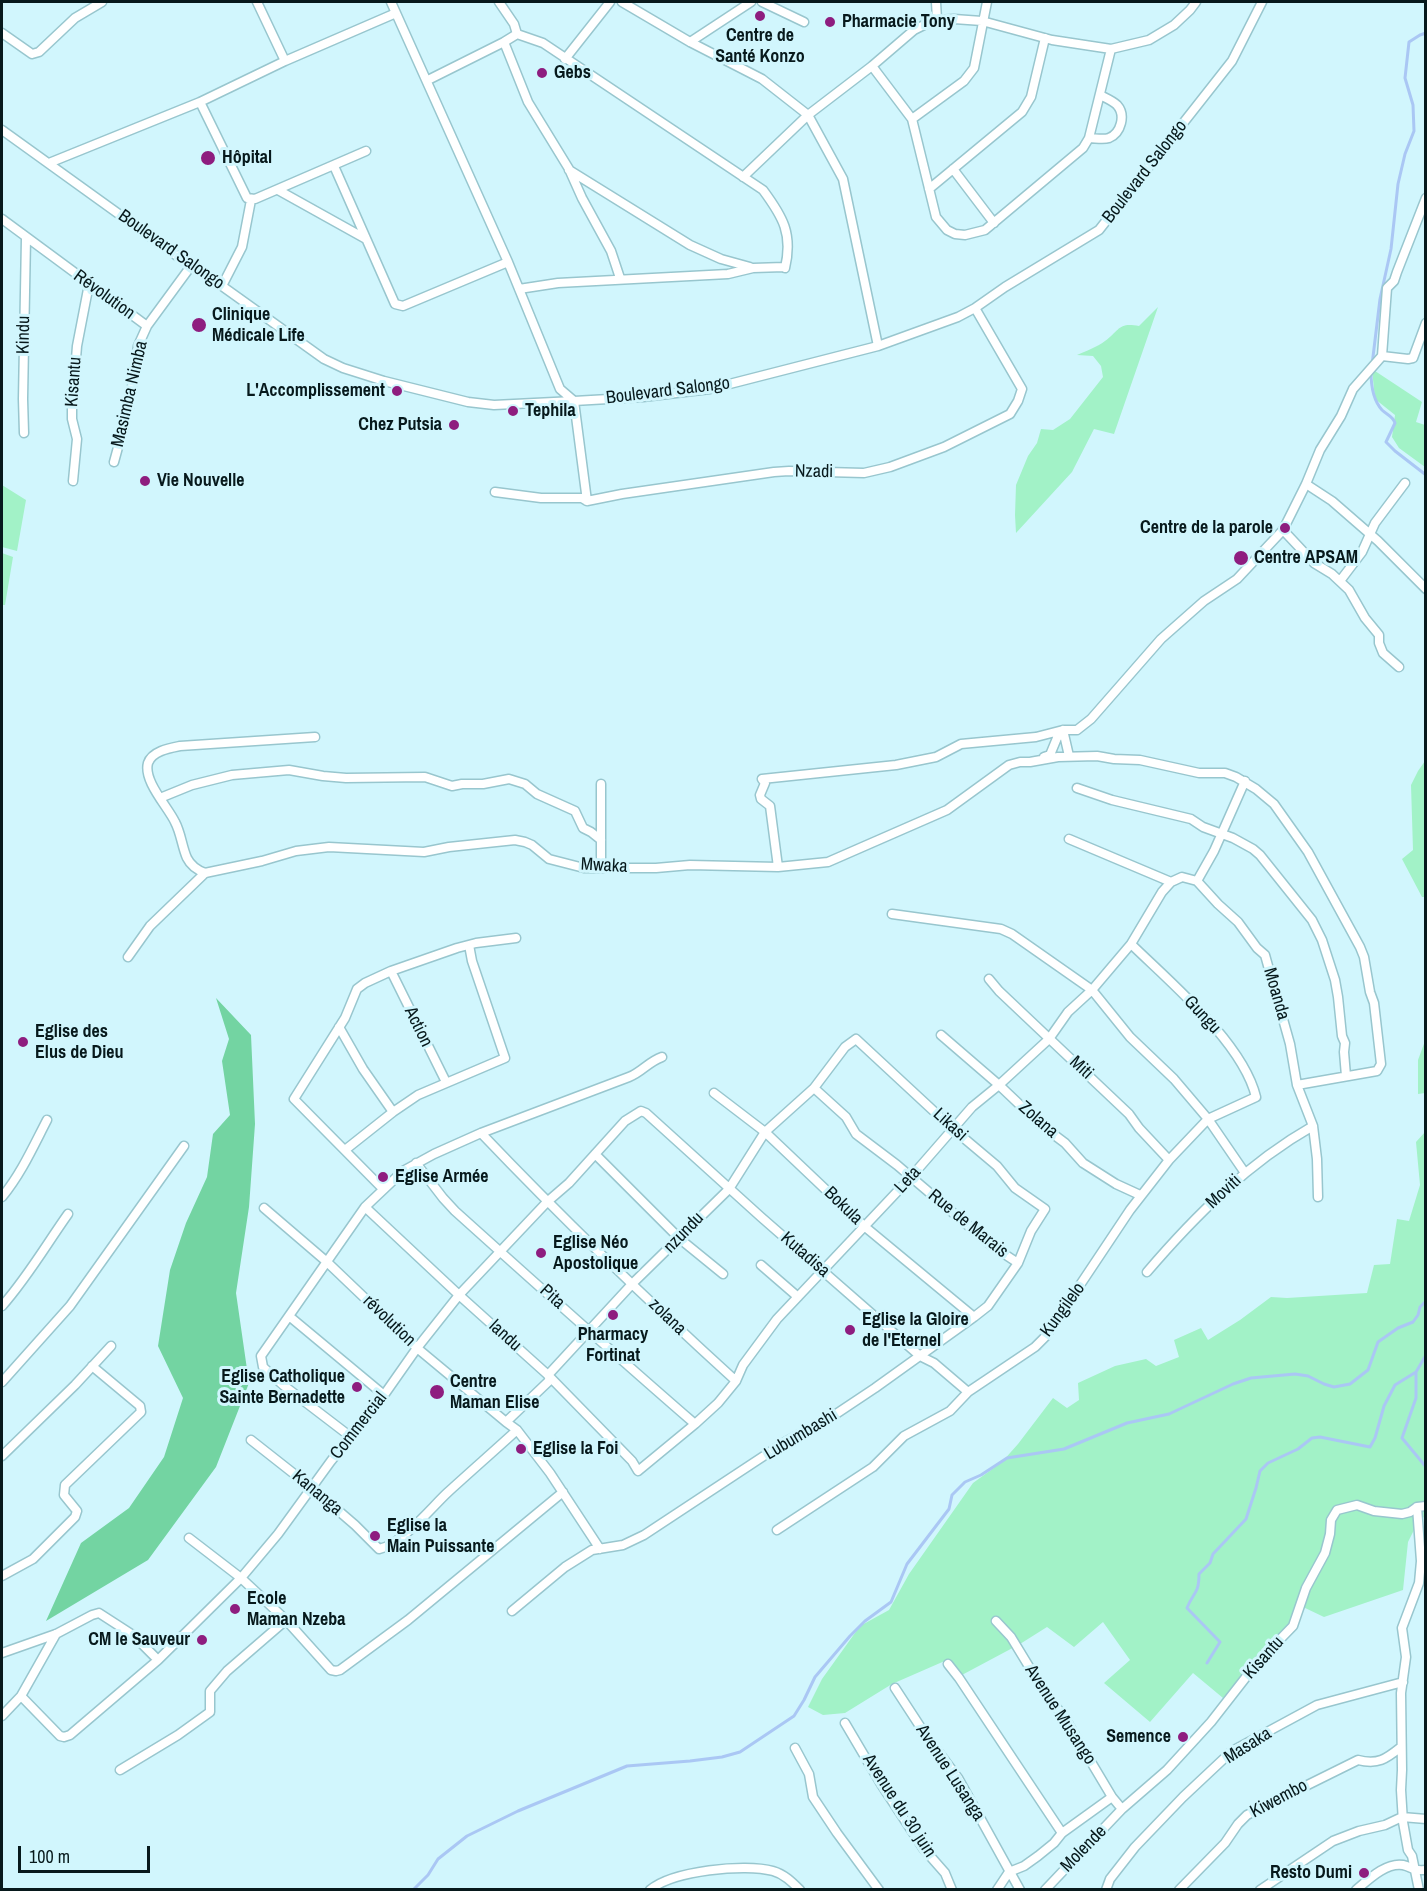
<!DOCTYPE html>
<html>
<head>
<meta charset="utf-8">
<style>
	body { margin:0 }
	#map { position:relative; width:1427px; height:1891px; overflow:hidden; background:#d1f6fd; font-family:"Archivo Narrow",sans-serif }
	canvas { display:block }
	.frame { position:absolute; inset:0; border:3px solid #07191c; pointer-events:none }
	.scale { position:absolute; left:18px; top:1846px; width:132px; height:27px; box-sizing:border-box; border:3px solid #07191c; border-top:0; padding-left:8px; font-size:18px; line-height:21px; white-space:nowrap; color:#07191c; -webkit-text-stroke:4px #d1f6fd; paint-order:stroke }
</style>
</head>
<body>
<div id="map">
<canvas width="1427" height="1891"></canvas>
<div class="frame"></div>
<div class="scale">100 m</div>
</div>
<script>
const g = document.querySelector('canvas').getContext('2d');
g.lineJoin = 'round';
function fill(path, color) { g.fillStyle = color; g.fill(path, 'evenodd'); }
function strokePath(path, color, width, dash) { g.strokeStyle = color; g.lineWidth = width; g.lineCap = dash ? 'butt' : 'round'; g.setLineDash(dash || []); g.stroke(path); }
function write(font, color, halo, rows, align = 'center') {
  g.font = font + ' "Archivo Narrow",sans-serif'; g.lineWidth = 6; g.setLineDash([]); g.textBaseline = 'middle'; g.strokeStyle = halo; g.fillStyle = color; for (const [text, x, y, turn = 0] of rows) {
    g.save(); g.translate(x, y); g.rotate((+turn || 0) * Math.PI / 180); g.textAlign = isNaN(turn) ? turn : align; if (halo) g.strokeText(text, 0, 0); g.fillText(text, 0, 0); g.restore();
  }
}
fill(new Path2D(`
	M 1158,307 L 1114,434 L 1094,429 L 1072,472 L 1016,533 L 1015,515 L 1016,485 L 1028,456 L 1037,443 L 1041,429 L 1053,430 L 1070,419 L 1103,377 L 1101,366 L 1093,356 L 1077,355 C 1086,351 1097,347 1105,341 C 1120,330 1118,322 1139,326 Z
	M 1372,369 L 1422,402 L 1416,422 L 1425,425 L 1425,467 L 1399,448 L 1392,437 L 1395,415 L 1375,399 Z
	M 2,485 L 26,500 L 17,551 L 2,547 Z
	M 2,553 L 13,557 L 5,605 L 2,605 Z
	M 1425,761 L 1425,897 L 1422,897 L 1402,859 L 1413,850 L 1411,785 L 1418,771 Z
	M 1425,1041 L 1425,1093 L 1418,1094 L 1418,1060 Z
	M 1425,1132 L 1426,1517 L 1420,1518 L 1408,1542 L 1403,1590 L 1324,1617 L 1303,1607 L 1223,1698 L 1193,1673 L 1150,1722 L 1104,1683 L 1130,1660 L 1103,1622 L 1074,1647 L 1047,1627 L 1020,1644 L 960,1676 L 947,1660 L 892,1684 L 845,1713 L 823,1715 L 808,1707 L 822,1679 L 860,1626 L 889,1610 L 909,1574 L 973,1483 L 1002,1462 L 1018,1444 L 1053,1398 L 1067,1408 L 1079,1400 L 1078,1383 L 1115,1366 L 1146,1359 L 1156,1366 L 1179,1357 L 1174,1340 L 1201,1328 L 1208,1340 L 1240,1320 L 1271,1297 L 1287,1298 L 1367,1293 L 1374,1265 L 1390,1264 L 1397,1219 L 1409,1221 L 1420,1185 L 1416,1142 Z`), '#a2f2c7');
fill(new Path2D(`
	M 216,998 L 251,1035 L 255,1124 L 249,1207 L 236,1293 L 249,1383 L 216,1467 L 148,1560 L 46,1621 L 81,1543 L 129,1508 L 164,1457 L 183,1398 L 158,1346 L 170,1270 L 186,1223 L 207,1177 L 213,1134 L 230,1115 L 222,1061 L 229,1039 Z`), '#73d4a2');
strokePath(new Path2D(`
	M 1372,365 L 1380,299 L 1391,249 L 1398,184 L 1405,154 L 1414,131 L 1413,105 L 1405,78 L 1409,42 L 1420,35 L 1426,33
	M 1371,372 C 1371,384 1373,400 1382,410 C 1387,415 1393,416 1395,423 L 1386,442 L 1395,451 L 1426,475
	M 1416,1372 L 1416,1398 L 1402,1438 L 1426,1467
	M 1207,1663 L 1220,1642 L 1187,1608 C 1193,1592 1199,1595 1199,1574 L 1210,1563 L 1213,1554 L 1246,1519 L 1256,1488 L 1260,1471 L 1268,1463 L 1298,1449 L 1312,1438 L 1320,1437 L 1370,1447 L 1375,1438 L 1384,1406 L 1395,1385 L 1416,1372 L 1426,1355
	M 413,1890 L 428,1875 L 438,1859 L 467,1836 L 518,1811 L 627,1766 L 690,1761 L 722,1757 L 740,1752 L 794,1716 L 804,1700 L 815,1677 L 850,1636 L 865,1621 L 891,1602 L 907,1564 L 949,1509 L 952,1495 L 965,1482 L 981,1475 L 1007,1458 L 1064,1449 L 1127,1423 L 1169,1414 L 1233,1384 L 1251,1378 L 1295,1374 L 1308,1376 L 1324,1384 L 1334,1387 L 1350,1384 L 1368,1370 L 1378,1342 L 1398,1328 L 1413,1322 L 1418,1315 L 1420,1307 L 1426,1301`), '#aac7f4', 3);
const minor = new Path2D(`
	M 257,2 L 285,61
	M 391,2 L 508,262 L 560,389 L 574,401 L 587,501 L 622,494 L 774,472 L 789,471 L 864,473 L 890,467 L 944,447 L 1010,414 L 1018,401 L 1022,389 L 975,308
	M 499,2 L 514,24 L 517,34 L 504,42 L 528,102 L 569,169 L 582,198 L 611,251 L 620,278
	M 622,2 L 690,42 L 762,79 L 808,115 L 843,179 L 878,346
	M 762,2 L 804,22
	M 936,2 L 937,20
	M 2,33 L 32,54 L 39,52 L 75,18 L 102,2
	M 517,34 L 543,43 L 763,190 C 783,217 793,234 785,268 L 784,267 L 753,268 L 728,274 L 558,283 L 519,289
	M 690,42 L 751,2
	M 565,59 L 610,2
	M 872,66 L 912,119 L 936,217 L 947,230 L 955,234 L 965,235 L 985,230 L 1083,148 L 1089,138 L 1111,49
	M 428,80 L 504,42
	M 200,102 L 247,198 L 255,199 L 366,151
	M 912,119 L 964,81 L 974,68 L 987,2
	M 2,130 L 191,266 L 222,286 L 324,359 L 343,368 L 384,381 L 468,402 L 494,405 L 574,401 L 643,397 L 710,389 L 878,346 L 958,317 L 975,308 L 1005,287 L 1099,230 L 1232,61 L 1262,2
	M 1089,138 C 1095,138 1103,140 1109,138 C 1121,133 1126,115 1117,105 C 1113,101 1106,98 1100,95
	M 49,163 L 200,102 L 285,61 L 396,13
	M 334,166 L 395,304 L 403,306 L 508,262
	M 953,169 L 994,223
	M 569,170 L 690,245 L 721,259 L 750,267
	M 743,177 L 808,115 L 872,66 L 914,30 L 926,24 L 937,20 L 954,19 L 982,21 L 1052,40 L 1111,49 L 1149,40 L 1174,25 L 1190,10 L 1196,2
	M 929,189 L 1022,112 L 1031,97 L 1045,38
	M 278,190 L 366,239
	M 2,219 L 147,326 L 191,266
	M 222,286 L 242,247 L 251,200
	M 1382,356 L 1408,359 L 1413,358 L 1426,323
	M 24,433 L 23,399 L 26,238
	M 114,462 L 129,407 L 138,346 L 147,326
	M 73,481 L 77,439 L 72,419 L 72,409 L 77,346 L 89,284
	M 1306,484 L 1332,501 L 1378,541 L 1426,589
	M 495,492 L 541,498 L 582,498 L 587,501
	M 1283,530 L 1314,563 L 1332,574 L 1349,590 L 1365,618 L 1379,635 L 1379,643 L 1383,653 L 1399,667
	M 1340,581 L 1362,552 L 1375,523 L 1405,483
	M 1063,730 L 1069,756
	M 1044,757 L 1050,755 L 1057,738 L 1063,730
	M 601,784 L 601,867
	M 1077,788 L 1112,800 L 1191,819 L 1203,827 L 1233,838 L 1253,849 L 1260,855 L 1312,920 L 1322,940 L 1335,980 L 1338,997 L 1342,1036 L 1345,1043 L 1344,1052 L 1346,1076
	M 160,798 L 192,785 L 232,775 L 289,770 L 323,776 L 346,778 L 425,777 L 452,786 L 462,784 L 483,784 L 509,779 L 525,784 L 537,794 L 575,811 L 583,828 L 591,832 L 601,840
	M 1069,839 L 1171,882 L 1182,877 L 1197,881 L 1218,904 L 1238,922 L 1257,948 L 1265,955 L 1290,1044 L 1297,1085 L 1313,1126 L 1317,1159 L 1318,1197
	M 778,867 L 770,806 L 761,799 L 760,795 L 765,783 L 762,779 L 896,765 L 936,757 L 961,744 L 1036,737 L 1063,730 L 1077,730 L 1091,719 L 1161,639 L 1204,601 L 1237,579 L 1283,530 L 1306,484 L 1320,450 L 1341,416 L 1353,389 L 1382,356 L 1387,288 L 1394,281 L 1397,272 L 1426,198
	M 205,873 C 197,870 191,866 187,858 C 182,847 181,833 175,822 C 168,807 143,781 148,763 C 152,751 170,748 180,746 L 315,737
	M 1197,881 L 1214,851 L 1245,781
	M 892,914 L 1001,929 L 1012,934 L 1092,990 L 1130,1037 L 1174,1079 L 1208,1119 L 1245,1173
	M 128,957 L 150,926 L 205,873 L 262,861 L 296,851 L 329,847 L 424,852 L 449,847 L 515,840 L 525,842 L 532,845 L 549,859 L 584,868 L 656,868 L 690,865 L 778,867 L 828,862 L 947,810 L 1009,765 L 1020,762 L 1030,762 L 1058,757 L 1097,756 L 1114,759 L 1140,760 L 1199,773 L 1225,773 L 1236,777 L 1256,789 L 1274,804 L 1308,852 L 1360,947 L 1364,957 L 1370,992 L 1374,1003 L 1381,1064 L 1377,1071 L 1297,1085
	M 391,971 L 446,1082
	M 989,979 L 999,991 L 1129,1114 L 1139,1128 L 1169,1160
	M 339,1027 L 363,1069 L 393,1112
	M 941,1035 L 999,1085 L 1041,1125 L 1065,1143 L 1083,1163 L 1116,1184 L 1140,1195
	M 814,1088 L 846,1117 L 856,1134 L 897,1165 L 992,1246 L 1018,1263
	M 714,1093 L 765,1132 L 864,1226 L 974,1317
	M 481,1133 C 563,1219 648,1301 736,1381
	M 345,1150 L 393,1112 L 418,1095 L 505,1058 L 472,961 L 469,945
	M 595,1154 L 680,1239 L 723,1274
	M 416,1163 L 443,1198 L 455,1211 C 535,1283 614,1354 695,1424
	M 383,1189 L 294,1099 L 345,1018 L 357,989 L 365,983 L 391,971 L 457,948 L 476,943 L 516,938
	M 2,1197 C 21,1174 33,1147 47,1120
	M 365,1207 L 459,1295 L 548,1375 L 632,1461 L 638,1471 L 695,1424 L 718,1403 L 736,1381 L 743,1365 L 777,1319 L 911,1177 L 972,1107 L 999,1085 L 1049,1039 L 1068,1012 L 1092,990 L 1131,944 L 1162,892 L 1171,882
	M 264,1208 L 327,1262 L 417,1348 L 506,1422 L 517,1430 L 550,1473 L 600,1549
	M 761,1265 L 798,1297
	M 1147,1272 C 1195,1216 1248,1163 1313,1126
	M 2,1306 C 27,1278 46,1245 68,1214
	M 289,1316 L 384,1395
	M 2,1382 L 70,1306 L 184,1146
	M 506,1422 L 550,1380 L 548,1375 L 633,1283 L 729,1189 L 765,1132 L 814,1088 L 845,1047 L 856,1039 L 953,1129 L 997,1166 L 1015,1188 L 1045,1209 L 1031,1231 L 1018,1263 L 988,1306 L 974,1317 L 875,1388 L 836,1414 L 785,1442 L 644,1535 L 623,1545 L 592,1550 L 565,1567 L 512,1611
	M 351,1437 L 283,1385 L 263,1367 L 261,1356 L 365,1207 L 403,1171 L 434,1154 L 481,1133 L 629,1077 C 642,1072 648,1062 662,1057
	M 251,1440 L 312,1488 L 355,1525 L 379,1549 C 401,1545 431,1508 447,1493 C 470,1472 494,1451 517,1430
	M 2,1456 L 75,1385 L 111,1346
	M 1417,1507 L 1421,1561 L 1419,1583 L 1402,1628 L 1406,1657 L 1401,1693 L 1402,1770 L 1401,1790 L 1403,1822 L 1408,1850 L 1412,1856 L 1419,1890
	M 777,1530 L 873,1467 L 904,1436 L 950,1411 L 968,1392 L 1035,1347 L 1046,1336 L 1130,1210 L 1169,1160 L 1208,1119 L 1256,1097 C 1243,1043 1171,983 1131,944
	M 189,1538 L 241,1578 L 286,1620 L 331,1670 L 336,1671 L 340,1670 L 408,1620 L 563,1492
	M 2,1576 L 33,1559 L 75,1517 L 77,1511 L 64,1495 L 65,1485 L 141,1412 L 140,1406 L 92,1366
	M 996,1621 L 1011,1637 L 1042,1688 L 1066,1720 L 1112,1797 L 1122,1809
	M 2,1653 L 56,1634 L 92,1615 L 99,1613 L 133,1635 L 158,1660
	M 948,1664 L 959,1678 L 1062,1833
	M 895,1688 L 925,1734 L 958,1778 L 1020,1890
	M 21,1696 L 60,1736 L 64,1737 L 70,1735 L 158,1660 L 241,1578 L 278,1534 L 331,1461 L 384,1395 L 417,1348 L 459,1295 L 547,1202 L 569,1183 L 625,1121 L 641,1111 L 646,1113 L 761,1217 L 896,1335 L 920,1356 L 934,1363 L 968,1392
	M 2,1716 L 21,1696 L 56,1634
	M 845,1723 L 881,1784 L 923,1848 L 945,1873 L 952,1890
	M 795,1748 L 809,1774 L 813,1797 L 837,1833 L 879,1890
	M 120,1770 L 178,1735 L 210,1712 L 210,1691 L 227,1671 L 286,1620
	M 650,1890 C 672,1871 745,1863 773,1871 C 784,1874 792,1882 800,1890
	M 997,1890 L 1009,1872 L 1024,1866 L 1038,1856 L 1054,1843 L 1062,1833 L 1112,1797
	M 1045,1890 L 1122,1809 L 1167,1770 L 1211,1722 L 1257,1663 L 1293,1626 L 1306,1588 L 1325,1553 L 1330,1534 L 1331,1520 L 1337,1510 L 1357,1505 L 1374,1511 L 1402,1514 L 1410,1512 L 1417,1507 L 1426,1506
	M 1106,1890 L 1110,1879 L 1135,1847 L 1183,1797 L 1232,1751 L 1317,1705 L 1403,1682
	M 1179,1890 L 1225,1843 L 1238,1824 L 1247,1815 L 1358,1760 C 1378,1765 1386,1759 1401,1747
	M 1260,1890 L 1333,1841 L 1359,1831 L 1385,1825 L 1402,1817 L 1426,1819
	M 1356,1890 C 1368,1880 1386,1862 1403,1865 C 1413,1867 1410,1871 1426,1870`);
strokePath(minor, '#98c6ce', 11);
strokePath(minor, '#fff', 8);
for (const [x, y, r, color] of [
	[760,16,6,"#8e1d7f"],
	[830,22,6,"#8e1d7f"],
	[542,73,6,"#8e1d7f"],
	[208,158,8,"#8e1d7f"],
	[199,325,8,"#8e1d7f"],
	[397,391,6,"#8e1d7f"],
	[513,411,6,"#8e1d7f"],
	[454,425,6,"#8e1d7f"],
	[145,481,6,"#8e1d7f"],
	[1285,528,6,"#8e1d7f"],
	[1241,558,8,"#8e1d7f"],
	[23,1042,6,"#8e1d7f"],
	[383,1177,6,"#8e1d7f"],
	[541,1253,6,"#8e1d7f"],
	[613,1315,6,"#8e1d7f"],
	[850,1330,6,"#8e1d7f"],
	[357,1387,6,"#8e1d7f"],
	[437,1392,8,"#8e1d7f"],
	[521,1449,6,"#8e1d7f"],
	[375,1536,6,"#8e1d7f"],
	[235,1609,6,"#8e1d7f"],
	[202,1640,6,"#8e1d7f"],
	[1183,1737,6,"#8e1d7f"],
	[1364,1873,6,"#8e1d7f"]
]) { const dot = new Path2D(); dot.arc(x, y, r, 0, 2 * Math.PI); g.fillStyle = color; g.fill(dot); strokePath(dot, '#d1f6fd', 2); }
write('bold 18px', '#07191c', '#d1f6fd', [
	["Pharmacie Tony",842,22],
	["Centre de",760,36,"center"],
	["Santé Konzo",760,57,"center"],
	["Gebs",554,73],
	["Hôpital",222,158],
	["Clinique",212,315],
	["Médicale Life",212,336],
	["L'Accomplissement",385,391,"right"],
	["Tephila",525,411],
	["Chez Putsia",442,425,"right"],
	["Vie Nouvelle",157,481],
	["Centre de la parole",1273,528,"right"],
	["Centre APSAM",1254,558],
	["Eglise des",35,1032],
	["Elus de Dieu",35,1053],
	["Eglise Armée",395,1177],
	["Eglise Néo",553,1243],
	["Apostolique",553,1264],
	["Eglise la Gloire",862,1320],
	["de l'Eternel",862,1341],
	["Pharmacy",613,1335,"center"],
	["Fortinat",613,1356,"center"],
	["Eglise Catholique",345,1377,"right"],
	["Sainte Bernadette",345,1398,"right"],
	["Centre",450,1382],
	["Maman Elise",450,1403],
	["Eglise la Foi",533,1449],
	["Eglise la",387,1526],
	["Main Puissante",387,1547],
	["Ecole",247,1599],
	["Maman Nzeba",247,1620],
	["CM le Sauveur",190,1640,"right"],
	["Semence",1171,1737,"right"],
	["Resto Dumi",1352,1873,"right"]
], 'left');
write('18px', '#07191c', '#d1f6fd', [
	["Boulevard Salongo",1145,172,-52],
	["Boulevard Salongo",171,250,35],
	["Révolution",104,295,36],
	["Kindu",24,335,-89],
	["Kisantu",74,382,-86],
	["Boulevard Salongo",668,391,-7],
	["Masimba Nimba",130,394,-77],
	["Nzadi",814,472,1],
	["Mwaka",604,866,3],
	["Moanda",1276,994,74],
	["Gungu",1202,1015,47],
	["Action",418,1027,64],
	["Miti",1081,1068,43],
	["Zolana",1038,1120,41],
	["Likasi",950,1125,42],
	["Leta",908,1180,-48],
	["Moviti",1224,1192,-43],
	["Bokula",843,1206,44],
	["Rue de Marais",968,1224,39],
	["nzundu",684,1233,-46],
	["Kutadisa",805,1255,41],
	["Pita",552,1297,42],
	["Kungilelo",1063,1310,-54],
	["zolana",667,1317,44],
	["révolution",389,1321,44],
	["landu",505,1336,42],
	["Commercial",359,1426,-52],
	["Lubumbashi",801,1435,-31],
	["Kananga",317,1493,40],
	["Kisantu",1264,1658,-48],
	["Avenue Musango",1060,1715,57],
	["Masaka",1248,1746,-32],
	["Avenue Lusanga",950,1773,57],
	["Kiwembo",1279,1799,-28],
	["Avenue du 30 juin",899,1806,57],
	["Molende",1084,1849,-46]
]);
</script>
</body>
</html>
